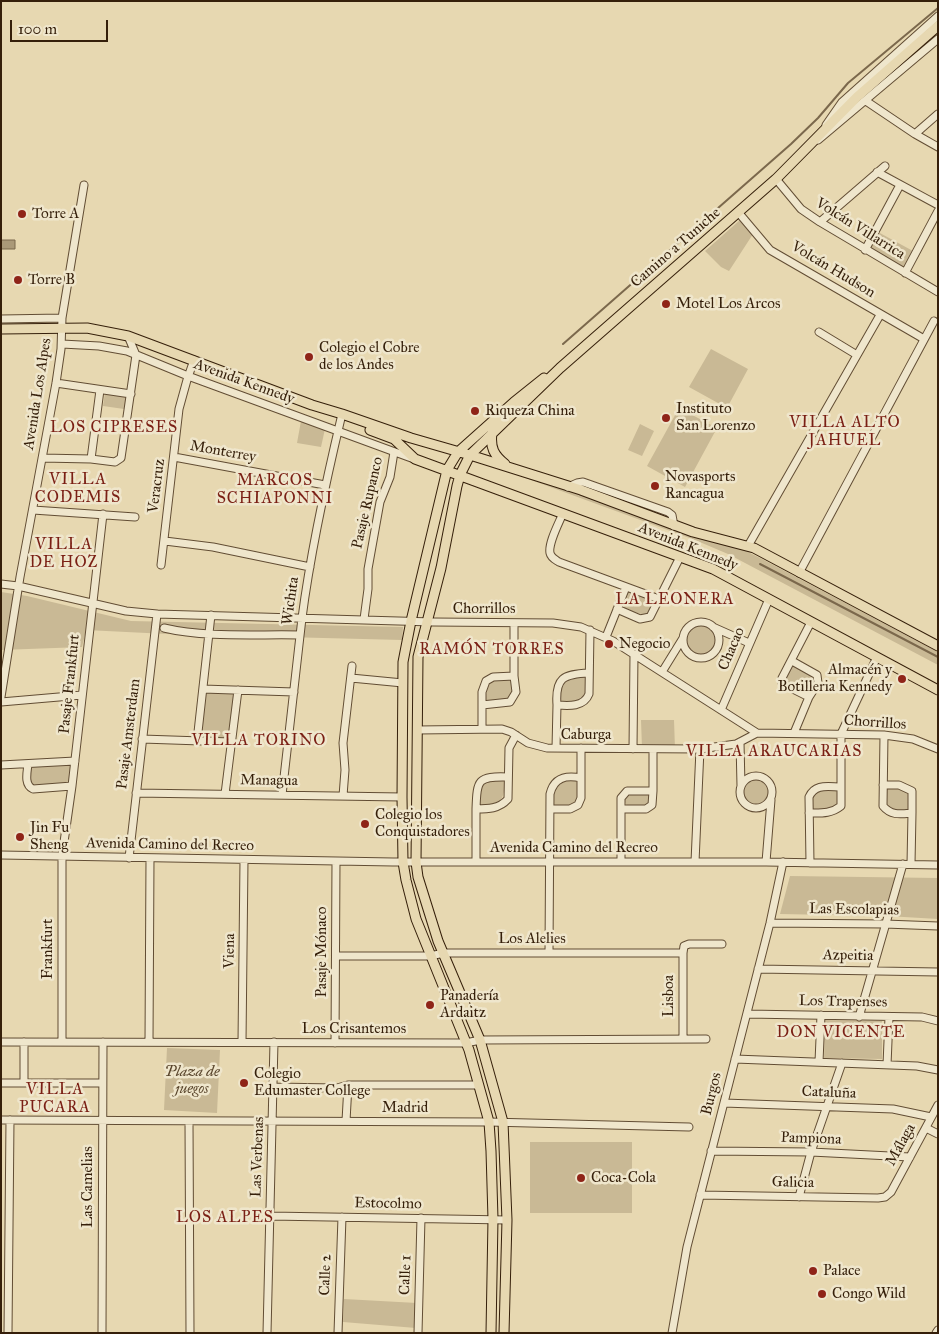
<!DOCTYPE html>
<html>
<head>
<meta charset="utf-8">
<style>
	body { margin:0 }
	#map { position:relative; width:939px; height:1334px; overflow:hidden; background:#e7d8b1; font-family:"IM FELL Great Primer",serif }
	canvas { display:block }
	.frame { position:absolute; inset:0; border:2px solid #351f0a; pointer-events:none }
	.scale { position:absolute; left:10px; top:20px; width:98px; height:22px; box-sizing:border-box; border:2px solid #351f0a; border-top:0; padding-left:6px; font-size:15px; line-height:18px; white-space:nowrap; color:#351f0a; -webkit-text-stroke:4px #efe6cc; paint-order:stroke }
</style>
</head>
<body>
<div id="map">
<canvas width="939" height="1334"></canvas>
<div class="frame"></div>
<div class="scale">100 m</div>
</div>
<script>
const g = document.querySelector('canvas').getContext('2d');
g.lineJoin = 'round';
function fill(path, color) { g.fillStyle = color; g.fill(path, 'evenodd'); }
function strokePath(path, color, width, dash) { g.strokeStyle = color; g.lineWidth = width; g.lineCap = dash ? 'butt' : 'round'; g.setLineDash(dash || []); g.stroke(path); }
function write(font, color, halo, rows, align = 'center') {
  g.font = font + ' "IM FELL Great Primer",serif'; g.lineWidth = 5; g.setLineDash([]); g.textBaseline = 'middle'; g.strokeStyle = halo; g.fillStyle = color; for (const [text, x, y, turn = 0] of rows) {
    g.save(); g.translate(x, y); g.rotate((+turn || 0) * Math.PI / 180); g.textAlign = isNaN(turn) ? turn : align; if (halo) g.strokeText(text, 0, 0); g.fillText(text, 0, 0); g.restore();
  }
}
fill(new Path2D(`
	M 740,220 L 753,234 L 729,271 L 721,267 L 705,251 Z
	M 878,232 L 913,251 L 904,267 L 870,248 Z
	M 711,349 L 748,369 L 727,408 L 689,387 Z
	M 105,392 L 133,396 L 131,410 L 103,406 Z
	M 679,408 L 717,428 L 685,487 L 647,466 Z
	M 301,421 L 325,429 L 321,447 L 297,443 Z
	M 640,424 L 654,431 L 642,456 L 628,450 Z
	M 513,471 L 562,485 L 710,541 L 744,550 L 762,559 L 938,652 L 938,665 L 728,554 L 695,540 L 512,473 Z
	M 629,591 L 654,598 L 649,614 L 645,615 L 623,609 Z
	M 1,592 L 27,596 L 131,621 L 403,627 L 402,640 L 167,634 L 86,630 L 82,647 L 1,650 Z
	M686 640a15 15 0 1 1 30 0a15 15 0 1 1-30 0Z
	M 792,663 L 815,676 L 816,679 L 808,695 L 784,682 Z
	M 587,675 L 587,694 L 580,702 L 559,703 C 559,681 565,677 587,675 Z
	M 513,678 L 514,692 L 509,700 L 486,702 C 486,694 486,688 491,681 Z
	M 207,693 L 232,693 L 234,696 L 229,737 C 221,740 208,741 200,737 L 204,695 Z
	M 641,720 L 674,720 L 675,749 L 642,748 Z
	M 71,762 L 71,786 L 33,787 L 26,783 L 29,767 Z
	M742 792a14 14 0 1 1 28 0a14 14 0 1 1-28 0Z
	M 505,778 C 504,800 503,805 479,807 L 482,786 L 489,780 Z
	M 579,780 C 578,807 579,805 553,808 L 554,788 L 560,781 Z
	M 886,788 L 899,788 L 910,793 L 910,811 L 892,811 L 886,805 Z
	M 839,789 L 839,805 L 832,810 L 811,811 L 813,793 L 815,790 Z
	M 629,794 L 648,794 L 650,803 L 646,808 L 627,806 L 624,800 Z
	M 790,876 L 938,878 L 938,919 L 887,916 L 780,914 Z
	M 825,1020 L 882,1021 L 882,1059 L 824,1058 Z
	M 167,1048 L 220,1050 L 217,1113 L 164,1110 Z
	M 530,1142 L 632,1142 L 632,1213 L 530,1213 Z
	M 344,1299 L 417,1303 L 416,1328 L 343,1322 Z`), '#c9b995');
const water = new Path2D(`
	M 1,240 L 15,240 L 15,249 L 1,249 Z`);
fill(water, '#aa9978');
strokePath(water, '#7b684c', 1);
strokePath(new Path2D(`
	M 563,344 L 791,144 L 818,118 L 848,83 L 938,8
	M 760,564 L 938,657`), '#7b684c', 2);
const minor = new Path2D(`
	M 866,101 L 915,134 L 938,147
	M 826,125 L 842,102 L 938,16
	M 915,134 L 938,114
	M 818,140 L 938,39
	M 877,172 L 938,205
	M 776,179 L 801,209 L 820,222 L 938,292
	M 738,212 L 770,250 L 924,339
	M 820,222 L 885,166
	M 865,250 L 900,185
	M 905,273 L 938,211
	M 1,319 L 62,318
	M 819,332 L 857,355
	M 62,344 L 99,346 L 127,351 L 188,376 L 414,459
	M 56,383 L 131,394
	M 174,457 L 325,485
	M 42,458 L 91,459 L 115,462 L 121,458 L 136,355 L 128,336
	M 91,459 L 100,390
	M 568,487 L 577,483 L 583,482 L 668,512 L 672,515 L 674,526
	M 33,510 L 135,517
	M 563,513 C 559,523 548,543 550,553 C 551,558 556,560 559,562 L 659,599
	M 165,541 L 213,547 L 310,567
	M 748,546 L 880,315
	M 161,565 L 179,409 L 187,380 L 194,360
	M 799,573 L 934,321
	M 1,584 L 18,586 L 126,611 L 157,614 L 433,622 L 553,623 L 581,627 L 613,641 L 757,733 L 884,735 L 913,739 L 938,749
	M 617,609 L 640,619 L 650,617 L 680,557
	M 364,619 L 368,589 L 368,569 L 380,502 L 390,477 L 394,452
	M683 640a18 18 0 1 1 36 0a18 18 0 1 1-36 0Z
	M 713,627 L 749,643
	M 164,628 C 206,638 257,634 300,635
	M 606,637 L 626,587
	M 792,661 L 817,675 L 818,683 L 809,697
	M 662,672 L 683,638
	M 589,673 C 563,674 555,678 557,705 C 569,706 584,707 589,694 L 590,630
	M 351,678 L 403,683
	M 203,689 L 294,692
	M 1,697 L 20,577 L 56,383 L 61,349 L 62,318 L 84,185
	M 1,702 L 82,695
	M 482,705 L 510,702 L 516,692 L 514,676
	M 721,710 L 769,599
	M 482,729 L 482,692 L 486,681 L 493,677 L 514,676 L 514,623
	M 417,730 L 502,729 L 511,732 L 528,743 L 547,748 L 700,749 L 736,744 L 757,733
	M 794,733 L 809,697 L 785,685 L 782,683 L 782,678 L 811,622
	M 884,735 L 883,806 C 891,816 901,814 912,813 L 911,864
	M 142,739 L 231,742
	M 197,741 L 211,615
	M 740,742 L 741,786
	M 556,748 L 557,705
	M 633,749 L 634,654
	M 28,764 C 27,773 24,785 33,789 L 72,786
	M 1,765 L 75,761
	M740 792a16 16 0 1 1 32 0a16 16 0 1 1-32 0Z
	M 883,785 L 899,785 L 912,791 L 912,813
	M 136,793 L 402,797
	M 225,794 L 238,690
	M 282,795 C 289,736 295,677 302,618 C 311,549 326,481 342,414
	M 343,796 L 345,770 L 343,743 L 352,666
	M 476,809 C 477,779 478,776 508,777
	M 550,809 L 570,809 L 578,805 L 581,798 L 581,778
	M 621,809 L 646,809 L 652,805 L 653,791
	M 809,813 C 821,813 831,814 841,806 L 841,787
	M 1,855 L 393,862 L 766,862 L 938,865
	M 129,858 L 157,614
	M 476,862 L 476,809 C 488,809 499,809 508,799 L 509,748 L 516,735
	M 621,862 L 621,798 L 627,791 L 653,791 L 653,749
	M 695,862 L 700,749
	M 766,862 L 771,800
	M 810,863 L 809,797 C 815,783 829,787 841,787 L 841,734 L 877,657
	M 770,923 L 885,924 L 938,926
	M 549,953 L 550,794 C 554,777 566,775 581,778 L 581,748
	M 336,956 L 430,956 L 444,953 L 683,953
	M 758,969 L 938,972
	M 747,1014 L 922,1017 L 938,1021
	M 859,1017 L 903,864
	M 683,1039 L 683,953 L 684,946 L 689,944 L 722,944
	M 1,1042 L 466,1043 L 480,1040 L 706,1039
	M 62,1042 L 62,856 L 72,786 L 103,514
	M 149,1042 L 150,858
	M 242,1042 L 244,860
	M 335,1043 L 336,861
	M 735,1059 L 917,1066 L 938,1070
	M 819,1062 L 821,1015
	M 887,1065 L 889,1017
	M 1,1083 L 102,1083
	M 24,1083 L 24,1042
	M 273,1087 L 337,1088 L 348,1085 L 479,1085
	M 724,1103 L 893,1109 L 931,1117
	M 1,1120 L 489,1122 L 689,1127
	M 189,1121 L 190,1333
	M 346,1121 L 348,1085
	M 926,1128 L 938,1134
	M 711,1151 L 811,1152 L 910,1157
	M 700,1195 L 878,1198 L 885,1197 L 891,1192 L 938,1105
	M 799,1197 L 811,1152 L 842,1063
	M 270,1216 L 507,1220
	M 8,1333 L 10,1120
	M 102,1333 L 103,1042
	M 267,1333 L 274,1042
	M 338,1333 L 342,1217
	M 418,1333 L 421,1218
	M 672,1333 L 687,1247 L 770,923 L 783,862
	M 936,1333 L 938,1330`);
const major = new Path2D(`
	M 1,329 L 87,328 L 128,336 L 312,405 L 342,414 L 411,438 L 470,455 L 581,490 L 693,532 L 754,548 L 938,646
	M 370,430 L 394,439 L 415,459 L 713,569 L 938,690
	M 492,433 C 490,448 494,455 505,464
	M 491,1333 L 493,1219 L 491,1151 L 489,1122 L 469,1050 L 416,919 L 406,880 L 403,862 L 402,797 L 403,662 L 411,621 L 447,470 L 458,452 L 514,402 L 544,378
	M 504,1333 L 507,1220 L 503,1122 L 480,1040 L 438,941 L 418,877 L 416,862 L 418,657 L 441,568 L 457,486 L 460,475 L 470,455 L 560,368 L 776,179 L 857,97 L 938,26`);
strokePath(minor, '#624d34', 9);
strokePath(major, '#351f0a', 11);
strokePath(minor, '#efe6cc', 7);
strokePath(major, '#e7d8b1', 9);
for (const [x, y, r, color] of [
	[22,214,5,"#8f2418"],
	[18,280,5,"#8f2418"],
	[666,304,5,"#8f2418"],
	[309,357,5,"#8f2418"],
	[475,411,5,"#8f2418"],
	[666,418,5,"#8f2418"],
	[655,486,5,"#8f2418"],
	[609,644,5,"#8f2418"],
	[902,679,5,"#8f2418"],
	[365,824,5,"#8f2418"],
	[20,837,5,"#8f2418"],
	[430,1005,5,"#8f2418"],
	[244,1083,5,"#8f2418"],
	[581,1178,5,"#8f2418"],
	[813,1271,5,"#8f2418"],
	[822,1294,5,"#8f2418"]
]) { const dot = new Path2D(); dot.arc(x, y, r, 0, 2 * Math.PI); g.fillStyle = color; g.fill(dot); strokePath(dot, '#efe6cc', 2); }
write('15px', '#351f0a', '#efe6cc', [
	["Torre A",32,214],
	["Torre B",28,280],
	["Motel Los Arcos",676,304],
	["Colegio el Cobre",319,348],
	["de los Andes",319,365],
	["Instituto",676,409],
	["San Lorenzo",676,426],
	["Riqueza China",485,411],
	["Novasports",665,477],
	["Rancagua",665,494],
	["Negocio",619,644],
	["Almacén y",892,670,"right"],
	["Botilleria Kennedy",892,687,"right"],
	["Colegio los",375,815],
	["Conquistadores",375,832],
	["Jin Fu",30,828],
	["Sheng",30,845],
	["Panadería",440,996],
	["Ardaitz",440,1013],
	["Colegio",254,1074],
	["Edumaster College",254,1091],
	["Coca-Cola",591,1178],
	["Palace",823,1271],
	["Congo Wild",832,1294]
], 'left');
write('15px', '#351f0a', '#efe6cc', [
	["Volcán Villarrica",860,229,32],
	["Camino a Tuniche",676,248,-41],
	["Volcán Hudson",833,270,31],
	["Avenida Kennedy",244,382,20],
	["Avenida Los Alpes",38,394,-81],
	["Monterrey",223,452,10],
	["Veracruz",157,486,-83],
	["Pasaje Rupanco",368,503,-77],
	["Avenida Kennedy",688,547,22],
	["Wichita",291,601,-82],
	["Chorrillos",484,609],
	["Chacao",732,649,-67],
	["Pasaje Frankfurt",70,684,-84],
	["Chorrillos",875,723,4],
	["Pasaje Amsterdam",129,734,-83],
	["Caburga",586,735],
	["Managua",269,781,1],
	["Avenida Camino del Recreo",170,845,1],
	["Avenida Camino del Recreo",574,848],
	["Las Escolapias",854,910,1],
	["Los Alelies",532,939],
	["Frankfurt",48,949,-90],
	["Viena",230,951,-89],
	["Pasaje Mónaco",322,952,-90],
	["Azpeitia",848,956,1],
	["Lisboa",669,996,-90],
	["Los Trapenses",843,1002,1],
	["Los Crisantemos",354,1029],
	["Cataluña",829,1093,2],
	["Burgos",712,1094,-76],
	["Madrid",405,1108],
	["Pampiona",811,1139,2],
	["Málaga",901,1145,-61],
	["Las Verbenas",258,1157,-88],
	["Galicia",793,1183,1],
	["Las Camelias",88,1187,-90],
	["Estocolmo",388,1204,1],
	["Calle 2",326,1275,-88],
	["Calle 1",406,1275,-88]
]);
write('italic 15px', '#5a462d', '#efe6cc', [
	["Plaza de",192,1072],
	["juegos",192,1089]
]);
g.letterSpacing = '1px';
write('16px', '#7a1f14', '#efe6cc', [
	["VILLA ALTO",845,423],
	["JAHUEL",845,441],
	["LOS CIPRESES",114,428],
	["VILLA",78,480],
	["CODEMIS",78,498],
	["MARCOS",275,481],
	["SCHIAPONNI",275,499],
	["VILLA",64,545],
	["DE HOZ",64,563],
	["LA LEONERA",675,600],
	["RAMÓN TORRES",492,650],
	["VILLA TORINO",259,741],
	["VILLA ARAUCARIAS",774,752],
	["DON VICENTE",841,1033],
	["VILLA",55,1090],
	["PUCARA",55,1108],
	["LOS ALPES",225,1218]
]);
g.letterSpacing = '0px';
</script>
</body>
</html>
